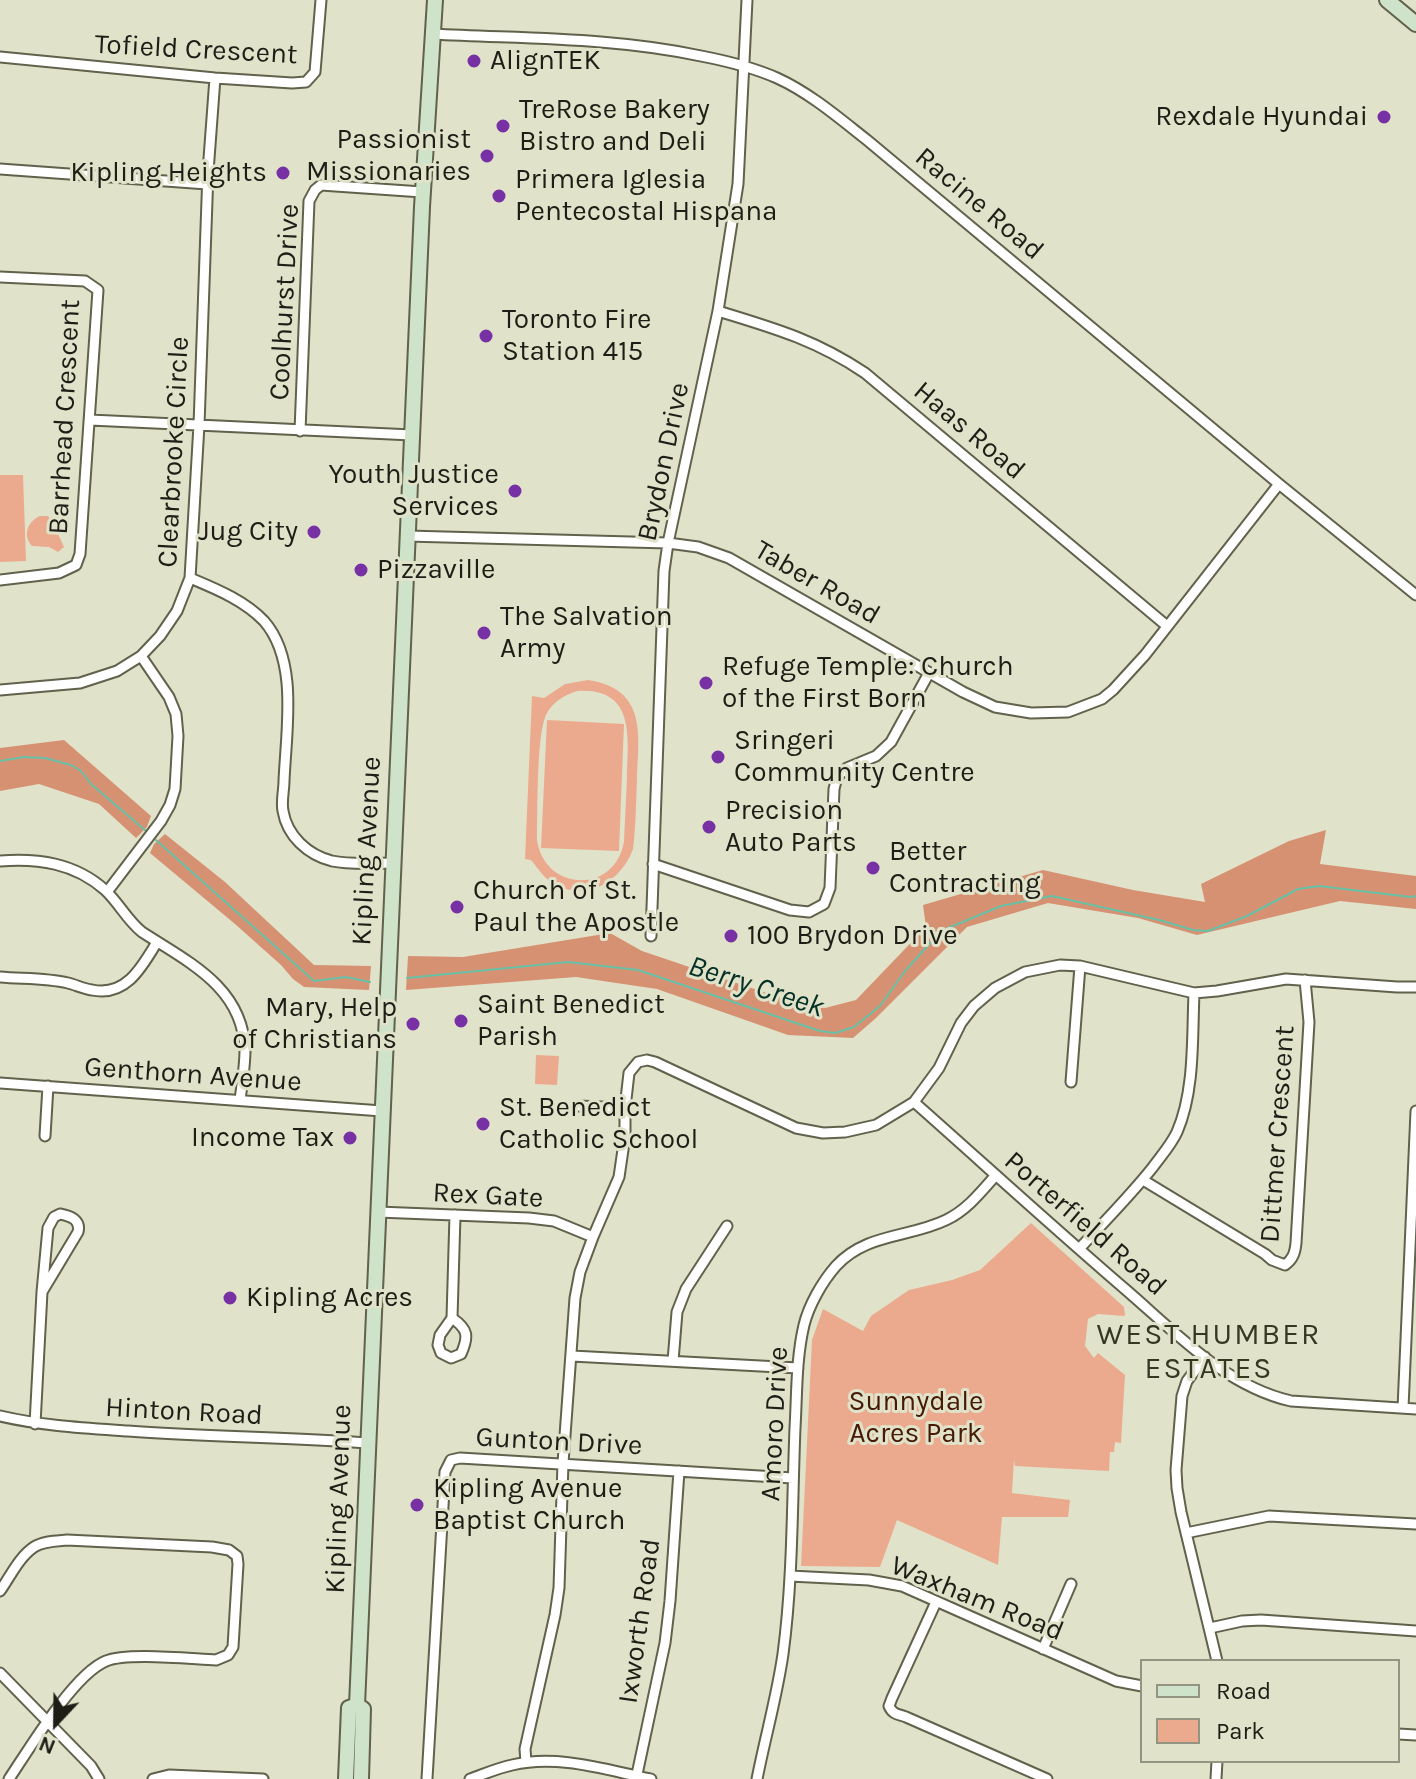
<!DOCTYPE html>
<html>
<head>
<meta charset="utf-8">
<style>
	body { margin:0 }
	#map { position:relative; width:1416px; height:1779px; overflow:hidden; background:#e1e2ca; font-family:Karla,sans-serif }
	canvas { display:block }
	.legend { position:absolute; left:1140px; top:1659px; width:260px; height:104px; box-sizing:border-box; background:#e1e2ca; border:2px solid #939482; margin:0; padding:10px 14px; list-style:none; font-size:24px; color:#1e1e16 }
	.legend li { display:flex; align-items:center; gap:16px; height:40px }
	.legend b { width:40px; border:2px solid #939482 }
	.north { position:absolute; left:16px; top:1683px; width:80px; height:80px; -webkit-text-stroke:6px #e1e2ca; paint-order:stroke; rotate:202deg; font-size:22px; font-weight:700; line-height:32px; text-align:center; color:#1e1e16 }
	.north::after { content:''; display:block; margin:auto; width:28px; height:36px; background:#1e1e16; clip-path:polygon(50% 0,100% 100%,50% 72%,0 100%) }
</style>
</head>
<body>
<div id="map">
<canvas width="1416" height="1779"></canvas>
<ul class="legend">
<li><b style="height:10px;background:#cfe2ca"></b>Road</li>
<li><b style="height:22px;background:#ebaa8d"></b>Park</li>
</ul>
<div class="north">N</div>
</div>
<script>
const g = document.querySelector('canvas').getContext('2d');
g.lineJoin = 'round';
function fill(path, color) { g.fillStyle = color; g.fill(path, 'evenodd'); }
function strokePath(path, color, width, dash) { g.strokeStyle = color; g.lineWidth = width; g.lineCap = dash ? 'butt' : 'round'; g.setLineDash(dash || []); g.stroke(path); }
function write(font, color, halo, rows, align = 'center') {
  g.font = font + ' Karla,sans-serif'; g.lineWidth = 6; g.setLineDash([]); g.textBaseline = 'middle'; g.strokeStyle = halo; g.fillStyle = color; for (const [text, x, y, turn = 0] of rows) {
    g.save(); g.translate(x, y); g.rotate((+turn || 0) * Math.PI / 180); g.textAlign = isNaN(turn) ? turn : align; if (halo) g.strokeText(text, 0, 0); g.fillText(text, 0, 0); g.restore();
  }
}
fill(new Path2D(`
	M 0,475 L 23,475 L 26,561 L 0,562 Z
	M 40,516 L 47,516 L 56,521 L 59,536 L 64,547 L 58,552 L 49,547 L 32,546 C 22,535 28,521 40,516 Z
	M 588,680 C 647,689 639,734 637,779 C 636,802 636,826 633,849 C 621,882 586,903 552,883 C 543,877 538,868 531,860 L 525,859 L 532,696 L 544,698 L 565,684 ZM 577,691 C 636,687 628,738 627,778 C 626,799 625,820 624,841 C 616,894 545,893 537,840 C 538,813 536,732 547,713 C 554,701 565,695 577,691 Z
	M 547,720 L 624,724 L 619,851 L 541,848 Z
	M 536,1055 L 559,1056 L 557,1085 L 535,1084 Z
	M 1031,1223 L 1124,1307 L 1125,1316 L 1098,1314 L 1088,1319 L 1085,1346 L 1094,1358 L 1098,1353 L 1125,1375 L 1121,1443 L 1115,1442 L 1114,1452 L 1110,1452 L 1109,1471 L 1015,1466 L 1014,1459 L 1012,1493 L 1070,1500 L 1068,1517 L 1002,1517 L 998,1565 L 897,1520 L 880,1567 L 801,1566 L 812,1340 L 823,1309 L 863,1331 L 871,1316 L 909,1290 L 952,1280 L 980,1270 Z`), '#ebaa8d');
fill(new Path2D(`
	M 64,740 L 151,816 L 147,827 L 136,838 L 99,804 L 39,784 L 0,791 L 0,748 Z
	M 1326,830 L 1320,864 L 1416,876 L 1416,909 L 1340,901 L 1197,935 L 1138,918 L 1048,903 L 967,927 L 876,1018 L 853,1038 L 788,1035 L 657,989 L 576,977 L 406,990 L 408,956 L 463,957 L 610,933 L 642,951 L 796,1003 L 825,1008 L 856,1000 L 926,927 L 923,905 L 1043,870 L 1133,890 L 1205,902 L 1201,884 L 1289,841 Z
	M 165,834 L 225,882 L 314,965 L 371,966 L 369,990 L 304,987 L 293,979 L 281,965 L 235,924 L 150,853 L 154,844 Z`), '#d69172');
strokePath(new Path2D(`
	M 0,761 L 24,757 L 45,758 L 71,765 L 81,771 L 91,784 L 146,831
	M 156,840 L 314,981 L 346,977 L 370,982
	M 407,978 L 568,962 L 638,970 L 820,1031 L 835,1033 L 854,1027 L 880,1006 L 905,971 L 941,931 L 1001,906 L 1052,896 L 1159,920 L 1193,930 L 1208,931 L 1247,916 L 1298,889 L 1319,886 L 1411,897 L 1416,896`), '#68c0a6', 2);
const minor = new Path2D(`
	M 433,34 C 523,39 612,37 701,56 C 727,61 752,67 777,78 C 810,93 839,118 867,140 L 1279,484 L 1416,595
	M 0,57 L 215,78 L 292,83 L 306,82 L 315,72 L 321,0
	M 0,169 L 207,184
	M 0,277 L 85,281 L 98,290 L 80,554 L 76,565 L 59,573 L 0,580
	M 718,311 C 774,328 816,340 865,373 L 1167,626
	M 90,420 L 412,435
	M 300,431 L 309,201 L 315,190 L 321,185 L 422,192
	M 407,536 L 668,543 L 698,547 L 729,558 L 963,692 L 995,707 L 1031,713 L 1068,712 L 1102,699 L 1113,690 L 1145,655 L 1279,484
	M 190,578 C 216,589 244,600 264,621 C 299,661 286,731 284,781 C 284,790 281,802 283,811 C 287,836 308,855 332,861 C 351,865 374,863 393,863
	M 0,690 L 80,683 L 117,671 L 141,656 L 160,636 L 177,611 L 190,578 L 199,425 L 208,172 L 215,78
	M 0,861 C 38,858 75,863 105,890 C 119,903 127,920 142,932 C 188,962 243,987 245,1050 C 245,1066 242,1084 240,1100
	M 653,864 L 790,910 L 809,912 L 824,904 L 830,888 L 834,789 L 837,777 L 847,768 L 876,756 L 891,742 L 929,673
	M 107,892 L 161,821 L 170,805 L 175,789 L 178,736 L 176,714 L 169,697 L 141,656
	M 651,936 L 664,571 L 668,543 L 718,311 L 738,184 L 747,0
	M 0,977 C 22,979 46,978 68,983 C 76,985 84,989 92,990 C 126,997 142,967 157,942
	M 1071,1082 L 1080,966
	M 0,1083 L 382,1111
	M 914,1102 C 984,1164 1054,1228 1125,1289 C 1175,1332 1225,1386 1291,1401 L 1416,1409
	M 578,1106 L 625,1108
	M 45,1136 L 48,1086
	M 1143,1180 L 1265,1254 L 1272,1260 L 1285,1265 C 1293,1259 1295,1253 1296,1243 L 1309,1022 L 1305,980
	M 378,1212 L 529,1218 L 554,1221 L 593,1237
	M 1079,1249 C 1104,1222 1130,1196 1153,1167 C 1161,1156 1171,1145 1177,1132 C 1195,1091 1192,1037 1194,993
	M 452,1318 C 468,1329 469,1336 461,1354 L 451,1358 L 441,1353 L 438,1345 L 440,1335 L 452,1318 L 455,1215
	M 572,1356 L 798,1368
	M 1205,1357 L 1187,1381 L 1182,1396 L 1176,1470 L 1177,1488 L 1181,1512 L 1217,1661
	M 673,1361 L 677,1312 L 686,1289 L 727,1226
	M 1403,1408 L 1416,1111
	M 0,1416 C 43,1426 84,1428 128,1431 C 208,1437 288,1437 367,1443
	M 35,1424 L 42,1292 L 48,1228 L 54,1217 L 60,1214 C 71,1216 81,1220 78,1232 L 42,1292
	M 1186,1533 L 1269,1516 L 1416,1524
	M 790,1576 L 869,1580 L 902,1586 L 1116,1681 L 1142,1686
	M 0,1591 C 10,1577 19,1557 34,1547 C 43,1541 56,1541 67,1540 L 212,1547 L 229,1550 L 237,1556 L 238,1564 L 233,1647 L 228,1655 L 216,1660 C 191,1659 127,1652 106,1661 C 74,1674 29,1749 9,1779
	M 936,1602 L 892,1698 L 889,1706 C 893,1715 898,1714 906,1717 L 1047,1779
	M 1210,1628 L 1242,1621 L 1261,1620 L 1416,1631
	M 1043,1649 L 1071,1584
	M 0,1673 L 91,1766 L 99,1779
	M 1398,1734 L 1416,1735
	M 526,1762 L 525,1749 L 555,1615 L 559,1588 L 563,1463 L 575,1298 L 580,1272 L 593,1237 L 619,1177 L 625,1136 L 625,1108 L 629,1073 L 638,1062 L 647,1060 L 655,1062 L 796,1128 L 823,1133 L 845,1132 L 876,1125 L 914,1102 L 939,1068 L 961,1023 L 974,1006 L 995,988 L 1025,972 L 1060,965 L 1080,966 L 1194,993 L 1217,991 L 1286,979 L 1397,987 L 1416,987
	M 153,1779 L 169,1775 L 263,1779
	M 427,1779 L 445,1472 L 451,1460 L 460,1458 L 793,1478
	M 470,1779 C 484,1774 498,1768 512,1765 C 558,1754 606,1770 651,1779
	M 636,1779 L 665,1643 L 670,1601 L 679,1471
	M 757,1779 C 765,1738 777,1696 783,1654 C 793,1579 792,1503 795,1428 C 797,1394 796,1359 804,1325 C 809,1305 822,1282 836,1266 C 866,1233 909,1238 946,1220 C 967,1210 981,1192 996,1175
	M 1216,1779 L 1217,1761`);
const secondary = new Path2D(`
	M 1387,0 L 1416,24
	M 346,1779 L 349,1708 L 357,1705
	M 361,1779 L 363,1709 L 357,1705 L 422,207 L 435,0`);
strokePath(minor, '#61614c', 13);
strokePath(secondary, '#61614c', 18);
strokePath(minor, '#fff', 9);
strokePath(secondary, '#cfe2ca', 14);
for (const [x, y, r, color] of [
	[474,61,8,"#7831a4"],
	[1384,117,8,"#7831a4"],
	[503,126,8,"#7831a4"],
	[487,156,8,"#7831a4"],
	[283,173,8,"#7831a4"],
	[499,196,8,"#7831a4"],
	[486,336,8,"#7831a4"],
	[515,491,8,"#7831a4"],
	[314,532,8,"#7831a4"],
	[361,570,8,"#7831a4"],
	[484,633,8,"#7831a4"],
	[706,683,8,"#7831a4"],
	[718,757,8,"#7831a4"],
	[709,827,8,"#7831a4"],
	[873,868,8,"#7831a4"],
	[457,907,8,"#7831a4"],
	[731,936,8,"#7831a4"],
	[461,1021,8,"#7831a4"],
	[413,1024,8,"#7831a4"],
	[483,1124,8,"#7831a4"],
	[350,1138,8,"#7831a4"],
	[230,1298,8,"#7831a4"],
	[417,1505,8,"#7831a4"]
]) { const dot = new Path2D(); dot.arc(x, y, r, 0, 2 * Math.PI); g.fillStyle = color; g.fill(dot); strokePath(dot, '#e1e2ca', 3); }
write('28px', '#1e1e16', '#e1e2ca', [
	["Tofield Crescent",196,50,3],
	["Racine Road",979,204,40],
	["Coolhurst Drive",285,302,-87],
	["Barrhead Crescent",65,417,-87],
	["Haas Road",969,431,40],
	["Clearbrooke Circle",174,452,-87],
	["Brydon Drive",664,462,-78],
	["Taber Road",817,583,30],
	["Kipling Avenue",367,851,-87],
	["Genthorn Avenue",193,1075,4],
	["Dittmer Crescent",1278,1134,-86],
	["Rex Gate",488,1196,3],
	["Porterfield Road",1085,1224,41],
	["Hinton Road",184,1412,3],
	["Amoro Drive",775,1424,-87],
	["Gunton Drive",559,1442,3],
	["Kipling Avenue",339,1499,-88],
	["Waxham Road",977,1599,22],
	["Ixworth Road",640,1621,-82]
]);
write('28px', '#1e1e16', '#e1e2ca', [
	["AlignTEK",490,61],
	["TreRose Bakery",519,110],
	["Bistro and Deli",519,142],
	["Rexdale Hyundai",1368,117,"right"],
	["Passionist",471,140,"right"],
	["Missionaries",471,172,"right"],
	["Kipling Heights",267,173,"right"],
	["Primera Iglesia",515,180],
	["Pentecostal Hispana",515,212],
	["Toronto Fire",502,320],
	["Station 415",502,352],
	["Youth Justice",499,475,"right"],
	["Services",499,507,"right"],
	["Jug City",298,532,"right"],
	["Pizzaville",377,570],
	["The Salvation",500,617],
	["Army",500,649],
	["Refuge Temple: Church",722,667],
	["of the First Born",722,699],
	["Sringeri",734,741],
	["Community Centre",734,773],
	["Precision",725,811],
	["Auto Parts",725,843],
	["Better",889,852],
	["Contracting",889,884],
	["Church of St.",473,891],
	["Paul the Apostle",473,923],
	["100 Brydon Drive",747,936],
	["Saint Benedict",477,1005],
	["Parish",477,1037],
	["Mary, Help",397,1008,"right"],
	["of Christians",397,1040,"right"],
	["St. Benedict",499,1108],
	["Catholic School",499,1140],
	["Income Tax",334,1138,"right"],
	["Kipling Acres",246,1298],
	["Kipling Avenue",433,1489],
	["Baptist Church",433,1521]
], 'left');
write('28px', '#461a04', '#e1e2ca', [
	["Sunnydale",916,1402],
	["Acres Park",916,1434]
]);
write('italic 30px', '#063126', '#e1e2ca', [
	["Berry Creek",756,987,18]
]);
g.letterSpacing = '2px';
write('30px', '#363723', '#e1e2ca', [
	["WEST HUMBER",1209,1335],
	["ESTATES",1209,1369]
]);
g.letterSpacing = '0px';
</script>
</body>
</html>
